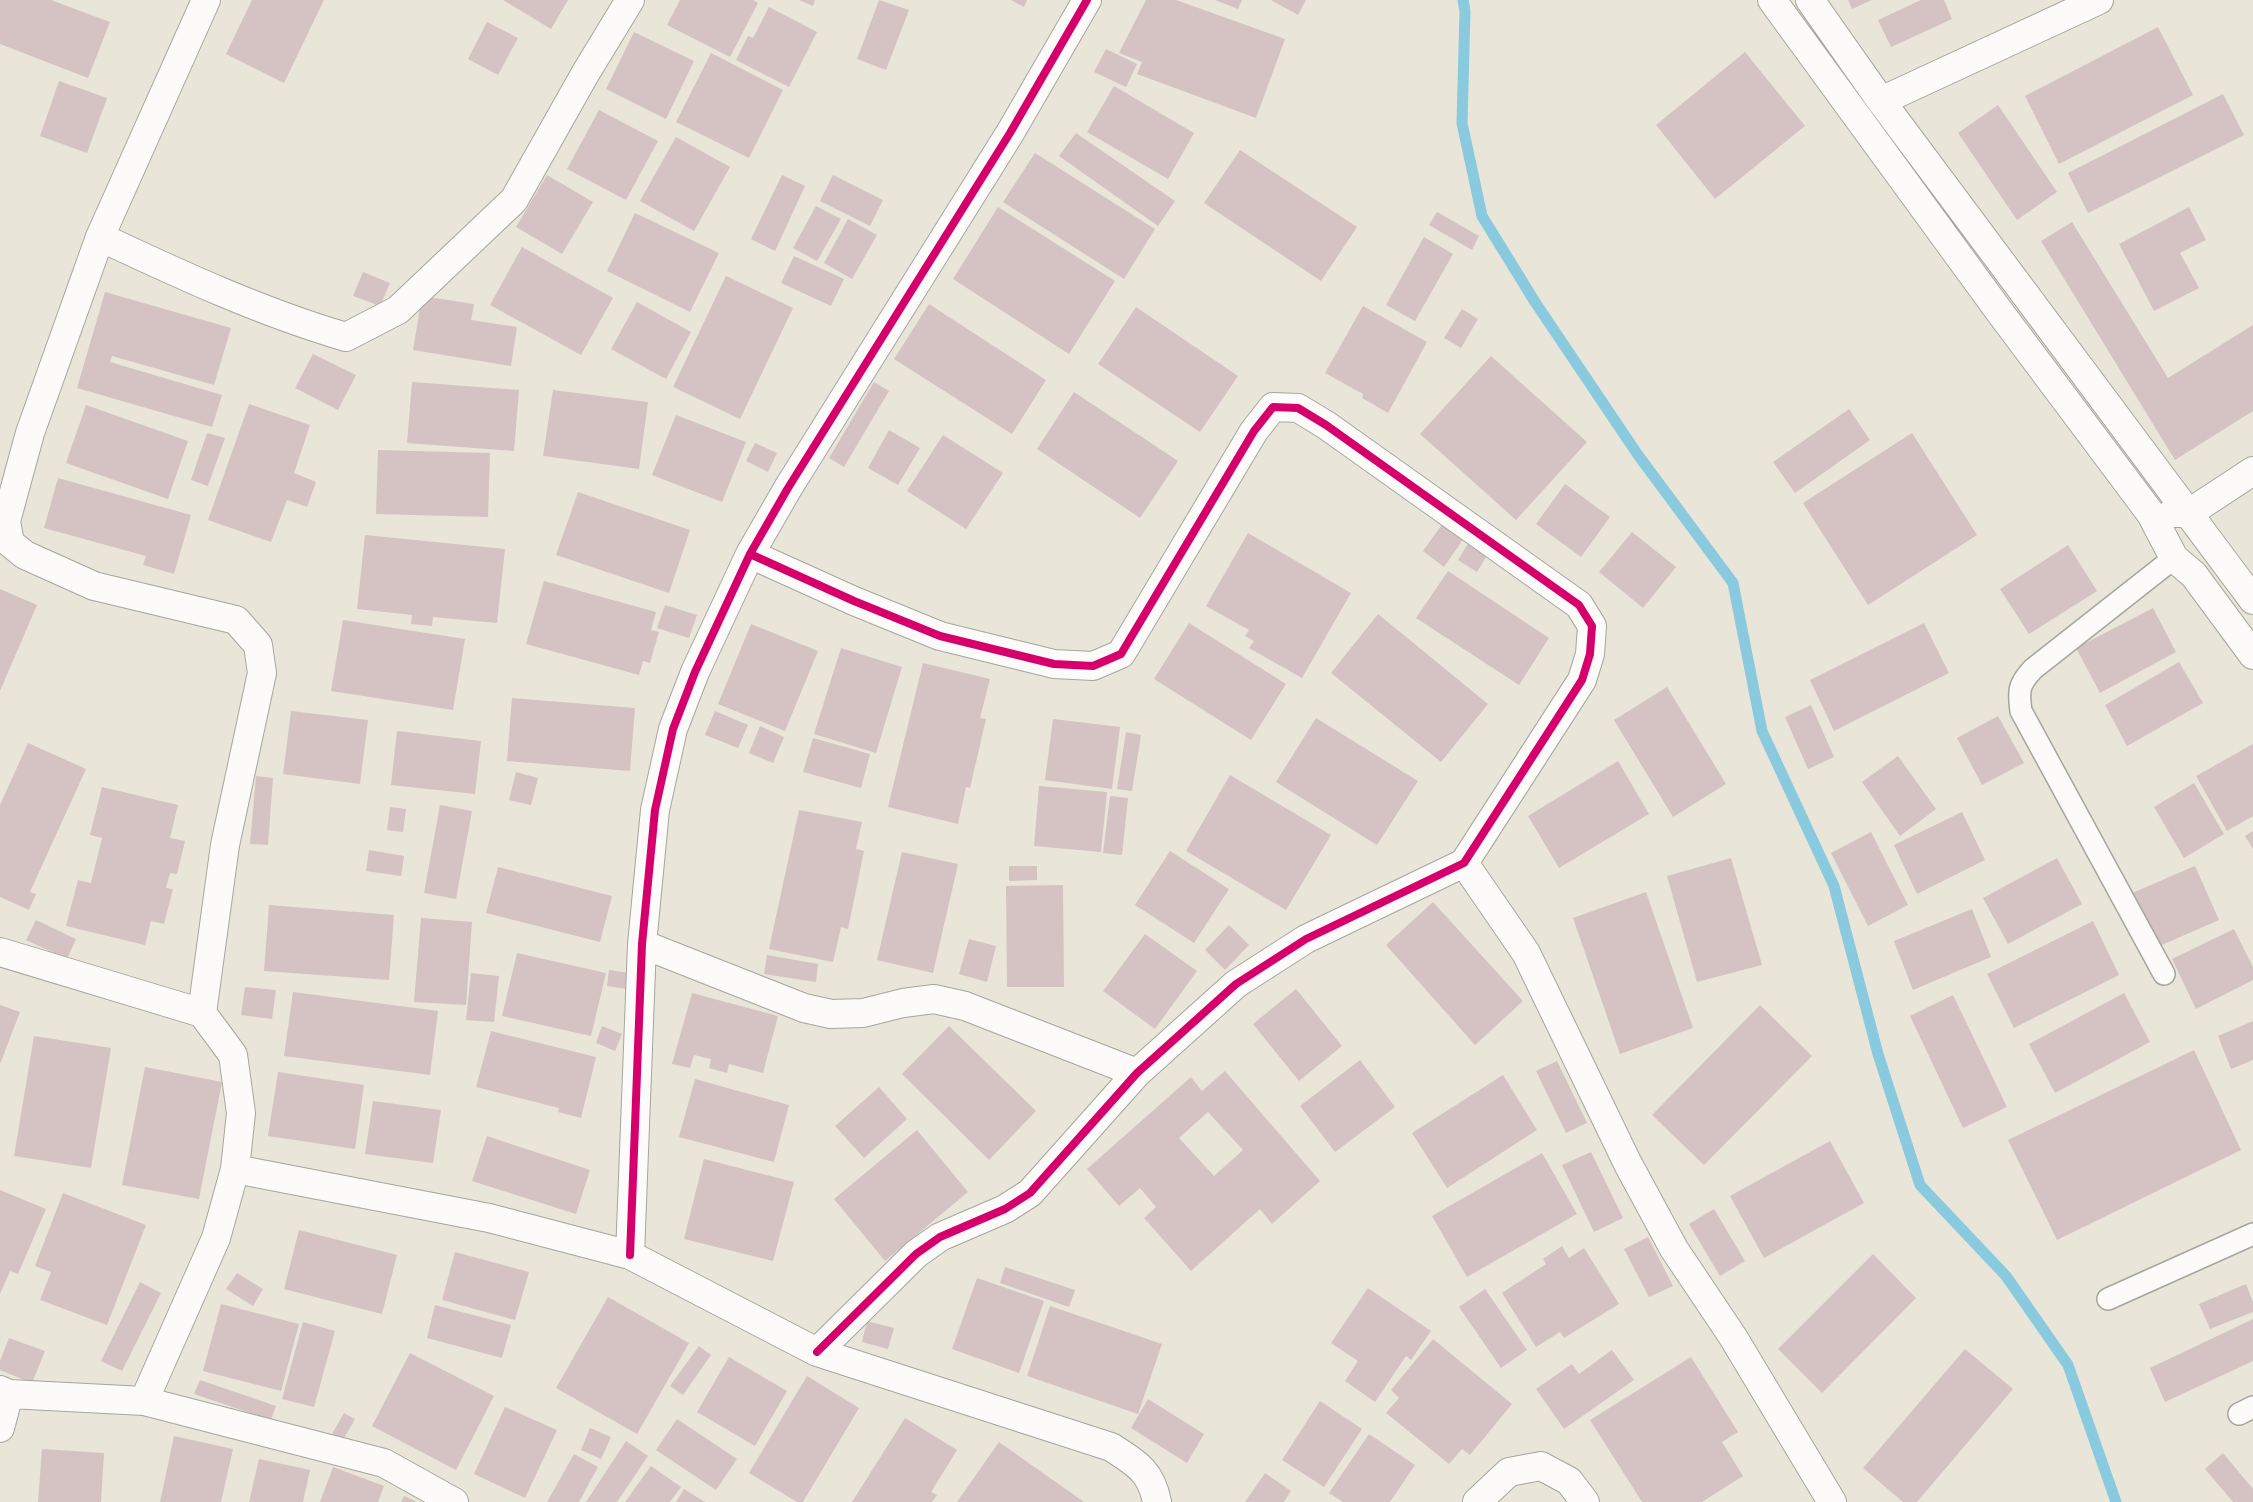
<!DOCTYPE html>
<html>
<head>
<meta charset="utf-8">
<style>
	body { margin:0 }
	canvas { display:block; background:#e9e5d8 }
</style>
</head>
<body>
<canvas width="2253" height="1502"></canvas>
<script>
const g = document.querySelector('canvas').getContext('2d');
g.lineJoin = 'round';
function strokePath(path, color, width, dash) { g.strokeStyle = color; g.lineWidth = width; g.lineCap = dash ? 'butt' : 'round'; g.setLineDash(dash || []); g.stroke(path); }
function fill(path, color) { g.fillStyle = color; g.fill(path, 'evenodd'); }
strokePath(new Path2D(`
	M 1463,0 L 1465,11 L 1462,123 L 1482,216 L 1535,302 L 1638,455 L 1733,583 L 1762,731 L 1834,886 L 1878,1054 L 1920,1185 L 2006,1276 L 2068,1365 L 2116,1502`), '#8acade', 11);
fill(new Path2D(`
	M 0,0 L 51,0 L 110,22 L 88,78 L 0,44 Z
	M 252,0 L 324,0 L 284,83 L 226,54 Z
	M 503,0 L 568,0 L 551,29 Z
	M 680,0 L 753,0 L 758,3 L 730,57 L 667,25 Z
	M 799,0 L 815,0 L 813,6 Z
	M 879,0 L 909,10 L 886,70 L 857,59 Z
	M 1011,0 L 1027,0 L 1024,7 Z
	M 1146,0 L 1176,0 L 1285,39 L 1256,118 L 1137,74 L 1142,62 L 1119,53 Z
	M 1215,0 L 1242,0 L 1238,9 Z
	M 1271,0 L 1306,0 L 1298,15 Z
	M 1848,0 L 1872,0 L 1852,9 Z
	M 1921,0 L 1944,0 L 1952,19 L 1891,47 L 1878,20 Z
	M 769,7 L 817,32 L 789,87 L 736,60 L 748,36 L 753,38 Z
	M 487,22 L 518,38 L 498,75 L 468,59 Z
	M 2158,27 L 2193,95 L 2059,164 L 2025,96 Z
	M 634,32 L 694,61 L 666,119 L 606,89 Z
	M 1106,49 L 1137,64 L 1126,87 L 1094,72 Z
	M 1745,52 L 1805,126 L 1715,199 L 1656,125 Z
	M 711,53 L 783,90 L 749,158 L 676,122 Z
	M 59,81 L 107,98 L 87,153 L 40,136 Z
	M 1114,86 L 1194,133 L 1168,179 L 1087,132 Z
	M 2223,94 L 2244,135 L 2088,213 L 2068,173 Z
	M 1998,105 L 2057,192 L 2017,220 L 1958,133 Z
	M 599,110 L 658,141 L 626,200 L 567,169 Z
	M 1076,133 L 1175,201 L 1158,226 L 1059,156 Z
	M 676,137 L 730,167 L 694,231 L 640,201 Z
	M 1240,150 L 1357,227 L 1321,281 L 1204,203 Z
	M 1035,153 L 1155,229 L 1124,279 L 1003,202 Z
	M 547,175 L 593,202 L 562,254 L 516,227 Z
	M 782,175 L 805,186 L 775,251 L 751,239 Z
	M 833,175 L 883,200 L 870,226 L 820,201 Z
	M 816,206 L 841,219 L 817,261 L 793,248 Z
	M 998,207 L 1115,281 L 1069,354 L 953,279 Z
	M 2189,207 L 2206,240 L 2180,253 L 2199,288 L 2154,311 L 2119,244 Z
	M 1437,212 L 1479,236 L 1472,250 L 1429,225 Z
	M 635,213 L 719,253 L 690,312 L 607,271 Z
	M 848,219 L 877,235 L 852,279 L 824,263 Z
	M 2072,222 L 2168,378 L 2253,325 L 2253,411 L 2175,460 L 2041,241 Z
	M 1424,237 L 1453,254 L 1415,321 L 1386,305 Z
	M 522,247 L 613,298 L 581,355 L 490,305 Z
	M 794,256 L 844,279 L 831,306 L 781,283 Z
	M 363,272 L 390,283 L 380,306 L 353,296 Z
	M 726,276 L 793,308 L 740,419 L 673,387 Z
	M 105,292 L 231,328 L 214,385 L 112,356 L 110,362 L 222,395 L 212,427 L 77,388 Z
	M 422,296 L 474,304 L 471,320 L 517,327 L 511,366 L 413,350 Z
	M 637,302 L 691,332 L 666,379 L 611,349 Z
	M 929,304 L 1046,380 L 1012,434 L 894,359 Z
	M 1363,306 L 1427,342 L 1388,413 L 1362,398 L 1363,394 L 1325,373 Z
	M 1136,307 L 1238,376 L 1200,432 L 1098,364 Z
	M 1462,309 L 1478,319 L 1461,348 L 1444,338 Z
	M 313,354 L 356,375 L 338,410 L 295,388 Z
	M 1491,356 L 1587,442 L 1516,520 L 1420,434 Z
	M 412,382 L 519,390 L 514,451 L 407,443 Z
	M 874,382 L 889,391 L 844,467 L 829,458 Z
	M 553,390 L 648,402 L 639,469 L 543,456 Z
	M 1074,392 L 1178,461 L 1140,518 L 1037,449 Z
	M 249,404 L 310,425 L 294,473 L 316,482 L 307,507 L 287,500 L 271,542 L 208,520 Z
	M 86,405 L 188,441 L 168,499 L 66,463 Z
	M 1849,409 L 1870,440 L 1795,493 L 1773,462 Z
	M 676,415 L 746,442 L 722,502 L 652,475 Z
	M 889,430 L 920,448 L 898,485 L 868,468 Z
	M 207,433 L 225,438 L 208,486 L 191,480 Z
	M 1912,433 L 1977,535 L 1868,605 L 1803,503 Z
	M 943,435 L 1003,473 L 966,529 L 907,491 Z
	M 755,443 L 777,453 L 768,472 L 746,461 Z
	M 378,450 L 490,453 L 488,517 L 376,514 Z
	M 58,478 L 191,515 L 174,574 L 143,565 L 146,556 L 44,528 Z
	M 1565,484 L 1610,517 L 1581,557 L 1536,524 Z
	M 578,492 L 690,530 L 669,593 L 556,555 Z
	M 1443,523 L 1464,538 L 1444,567 L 1423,551 Z
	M 1632,532 L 1676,567 L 1643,608 L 1599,572 Z
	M 1248,533 L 1351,593 L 1302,678 L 1249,648 L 1254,641 L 1245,636 L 1249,630 L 1206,606 Z
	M 365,535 L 505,549 L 497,623 L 433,617 L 432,626 L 411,624 L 412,615 L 357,609 Z
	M 1472,537 L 1491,549 L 1477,572 L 1458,560 Z
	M 2068,545 L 2097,591 L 2029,634 L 2000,589 Z
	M 1448,571 L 1549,638 L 1519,685 L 1416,618 Z
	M 544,581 L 656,612 L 651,630 L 659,632 L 650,663 L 643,661 L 639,675 L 526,644 Z
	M 0,589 L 37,605 L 0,691 Z
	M 665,605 L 697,615 L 689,638 L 657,628 Z
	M 2153,608 L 2176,652 L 2100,693 L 2076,648 Z
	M 1378,614 L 1488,704 L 1441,762 L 1331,673 Z
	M 343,620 L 465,639 L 453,710 L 331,691 Z
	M 1189,623 L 1286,684 L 1251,740 L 1154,679 Z
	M 1924,623 L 1949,673 L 1834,731 L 1810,680 Z
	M 751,624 L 818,651 L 785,731 L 718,704 Z
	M 841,648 L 902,667 L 876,753 L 814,734 Z
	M 2179,662 L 2203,703 L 2127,746 L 2105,705 Z
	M 923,663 L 990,679 L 980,718 L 986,719 L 970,788 L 966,787 L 958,824 L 888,807 Z
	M 1667,687 L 1726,784 L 1673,817 L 1614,720 Z
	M 512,698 L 635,708 L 630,771 L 507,761 Z
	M 1811,705 L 1834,757 L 1808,769 L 1785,717 Z
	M 291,711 L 368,720 L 360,784 L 283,774 Z
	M 715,711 L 748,725 L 738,748 L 705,735 Z
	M 1998,716 L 2024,763 L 1982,785 L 1957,738 Z
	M 1316,718 L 1418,781 L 1377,845 L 1276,782 Z
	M 1053,719 L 1120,727 L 1112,789 L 1045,780 Z
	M 760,726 L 784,737 L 773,763 L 749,753 Z
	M 397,731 L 481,741 L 475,794 L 391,785 Z
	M 1126,732 L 1141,735 L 1132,791 L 1117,789 Z
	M 813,738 L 870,754 L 861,788 L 803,772 Z
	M 28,743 L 86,769 L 30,892 L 36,894 L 29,910 L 0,897 L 0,805 Z
	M 2253,744 L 2253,816 L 2227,831 L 2196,776 Z
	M 1898,756 L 1936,809 L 1900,836 L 1862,782 Z
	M 1618,761 L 1649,814 L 1559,868 L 1528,816 Z
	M 516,772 L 538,778 L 531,805 L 509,800 Z
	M 1230,775 L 1331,835 L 1286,910 L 1186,851 Z
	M 256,776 L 273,778 L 268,845 L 250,844 Z
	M 2194,783 L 2224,834 L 2184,858 L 2154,807 Z
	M 1039,786 L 1107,792 L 1101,852 L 1034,846 Z
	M 102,787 L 178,805 L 170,838 L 185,841 L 177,874 L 170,873 L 166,888 L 173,889 L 164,924 L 151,921 L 145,945 L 66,926 L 78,880 L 91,883 L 102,838 L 90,835 Z
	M 1110,796 L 1128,798 L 1122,855 L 1103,853 Z
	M 440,805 L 472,811 L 456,899 L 424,893 Z
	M 390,807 L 406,809 L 403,832 L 387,830 Z
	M 799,810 L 862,822 L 856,849 L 864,851 L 848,929 L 841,927 L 833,962 L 769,949 Z
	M 1962,812 L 1985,860 L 1917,894 L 1894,845 Z
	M 2253,831 L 2253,849 L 2245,836 Z
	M 1871,832 L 1908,905 L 1868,926 L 1831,853 Z
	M 369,850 L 404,856 L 401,876 L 366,871 Z
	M 1170,851 L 1229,889 L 1194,943 L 1135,905 Z
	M 902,852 L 958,864 L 933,973 L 877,960 Z
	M 1731,858 L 1762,965 L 1697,982 L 1667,876 Z
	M 2057,858 L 2082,904 L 2008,944 L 1983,898 Z
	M 1009,866 L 1037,866 L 1037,880 L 1009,881 Z
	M 2195,866 L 2219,920 L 2155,948 L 2132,893 Z
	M 498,867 L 612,896 L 600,942 L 486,913 Z
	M 1063,885 L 1064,987 L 1007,987 L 1006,886 Z
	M 1646,892 L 1693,1028 L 1620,1054 L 1573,918 Z
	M 1433,902 L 1523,1001 L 1475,1045 L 1386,945 Z
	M 269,905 L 394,915 L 389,980 L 264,971 Z
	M 1972,909 L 1991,957 L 1913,990 L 1894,941 Z
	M 421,918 L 472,922 L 466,1005 L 414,1002 Z
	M 36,920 L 76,939 L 67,959 L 26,940 Z
	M 2093,921 L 2119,975 L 2014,1028 L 1987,974 Z
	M 1229,925 L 1249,945 L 1225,970 L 1205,950 Z
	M 2234,929 L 2253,967 L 2253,980 L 2196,1009 L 2172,959 Z
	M 1145,934 L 1197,971 L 1155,1029 L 1103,991 Z
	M 969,939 L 996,946 L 987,982 L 959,974 Z
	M 517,953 L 606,973 L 591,1036 L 502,1016 Z
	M 767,955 L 818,964 L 816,982 L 764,974 Z
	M 609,970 L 629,973 L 626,989 L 607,986 Z
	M 471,973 L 499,976 L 494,1022 L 466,1020 Z
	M 245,987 L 276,990 L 272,1019 L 241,1015 Z
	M 1296,989 L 1342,1046 L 1299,1081 L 1253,1024 Z
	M 293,992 L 438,1011 L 430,1075 L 284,1056 Z
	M 692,993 L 778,1016 L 763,1073 L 729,1064 L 727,1073 L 709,1068 L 711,1059 L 694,1055 L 690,1068 L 672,1064 Z
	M 2124,993 L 2150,1042 L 2055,1093 L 2029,1044 Z
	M 1953,995 L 2007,1107 L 1963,1128 L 1910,1016 Z
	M 0,1005 L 20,1012 L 0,1064 Z
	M 1760,1005 L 1812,1056 L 1704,1165 L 1652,1115 Z
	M 2253,1021 L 2253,1060 L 2231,1069 L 2218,1036 Z
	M 602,1026 L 622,1034 L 615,1051 L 596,1043 Z
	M 949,1026 L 1036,1111 L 989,1160 L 902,1074 Z
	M 491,1031 L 596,1057 L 581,1118 L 558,1112 L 559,1108 L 476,1087 Z
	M 34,1036 L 111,1048 L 91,1168 L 14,1156 Z
	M 2194,1050 L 2241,1150 L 2057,1240 L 2008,1140 Z
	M 1360,1060 L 1395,1107 L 1335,1152 L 1300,1106 Z
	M 1557,1061 L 1587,1123 L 1566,1133 L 1536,1071 Z
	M 145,1067 L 222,1082 L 199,1199 L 122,1185 Z
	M 1225,1071 L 1320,1181 L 1272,1224 L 1260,1209 L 1191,1271 L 1144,1218 L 1156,1207 L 1140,1188 L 1119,1206 L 1087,1169 L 1191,1077 L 1202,1091 ZM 1208,1112 L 1243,1150 L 1214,1176 L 1179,1138 Z
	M 278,1072 L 364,1085 L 355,1149 L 268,1136 Z
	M 1503,1075 L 1537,1130 L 1447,1188 L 1412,1133 Z
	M 695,1079 L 789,1105 L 774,1162 L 679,1137 Z
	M 879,1087 L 907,1119 L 864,1158 L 835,1126 Z
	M 373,1101 L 441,1110 L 433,1163 L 365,1154 Z
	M 917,1130 L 968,1192 L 885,1261 L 834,1199 Z
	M 487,1136 L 590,1170 L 576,1214 L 472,1181 Z
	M 1830,1141 L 1864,1203 L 1764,1258 L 1730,1196 Z
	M 1591,1152 L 1623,1218 L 1594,1232 L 1562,1165 Z
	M 1542,1153 L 1577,1214 L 1467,1277 L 1432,1216 Z
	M 704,1159 L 794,1182 L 773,1261 L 684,1239 Z
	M 0,1190 L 46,1209 L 18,1274 L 10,1271 L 0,1294 Z
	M 63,1193 L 146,1225 L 107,1325 L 40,1300 L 51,1272 L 35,1266 Z
	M 1714,1209 L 1745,1261 L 1720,1276 L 1689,1224 Z
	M 299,1230 L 397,1255 L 382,1314 L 284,1289 Z
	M 1648,1237 L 1673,1286 L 1649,1297 L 1624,1249 Z
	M 1562,1246 L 1569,1258 L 1584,1248 L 1619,1304 L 1564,1338 L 1560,1332 L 1536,1347 L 1502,1293 L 1546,1264 L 1543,1259 Z
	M 455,1252 L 529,1272 L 515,1320 L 442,1300 Z
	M 1873,1254 L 1916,1298 L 1822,1393 L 1778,1349 Z
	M 1005,1267 L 1075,1290 L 1069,1307 L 1000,1283 Z
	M 237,1273 L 263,1289 L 253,1306 L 226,1289 Z
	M 977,1278 L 1044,1301 L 1019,1373 L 952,1349 Z
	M 140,1282 L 161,1293 L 122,1371 L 101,1361 Z
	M 2246,1284 L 2253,1302 L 2253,1312 L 2210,1329 L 2199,1304 Z
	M 1368,1288 L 1431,1331 L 1411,1360 L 1406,1356 L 1375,1402 L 1345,1381 L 1358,1361 L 1331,1343 Z
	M 1485,1289 L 1527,1350 L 1501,1368 L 1459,1307 Z
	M 608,1297 L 689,1343 L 637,1434 L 556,1388 Z
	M 221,1304 L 299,1324 L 281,1391 L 203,1371 Z
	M 435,1305 L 511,1325 L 502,1358 L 427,1338 Z
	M 1050,1306 L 1162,1344 L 1138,1414 L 1027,1376 Z
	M 2253,1319 L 2253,1361 L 2165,1402 L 2150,1368 Z
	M 867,1321 L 894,1328 L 888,1349 L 862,1342 Z
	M 303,1322 L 335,1331 L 314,1407 L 282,1399 Z
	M 9,1338 L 45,1351 L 32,1383 L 0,1370 L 0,1361 Z
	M 1433,1339 L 1512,1404 L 1470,1455 L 1462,1449 L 1449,1464 L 1386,1413 L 1399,1398 L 1391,1390 Z
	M 699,1346 L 711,1355 L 683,1395 L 670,1386 Z
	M 1965,1349 L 2013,1389 L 1917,1502 L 1903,1502 L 1863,1468 Z
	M 1612,1350 L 1634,1380 L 1564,1429 L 1536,1389 L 1572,1364 L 1579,1374 Z
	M 410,1353 L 494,1396 L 456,1470 L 372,1426 Z
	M 729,1357 L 787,1391 L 755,1446 L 697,1412 Z
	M 1691,1357 L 1738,1432 L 1722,1442 L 1743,1476 L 1702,1502 L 1642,1502 L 1590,1420 Z
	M 807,1376 L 859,1408 L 803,1502 L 797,1502 L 749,1473 Z
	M 200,1380 L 276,1406 L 271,1420 L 194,1394 Z
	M 1148,1399 L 1204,1434 L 1187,1463 L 1131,1428 Z
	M 1320,1401 L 1362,1429 L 1324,1487 L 1282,1460 Z
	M 505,1407 L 557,1430 L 525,1498 L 474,1474 Z
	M 344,1413 L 355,1419 L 343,1440 L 332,1434 Z
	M 905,1418 L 957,1450 L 931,1492 L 937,1495 L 932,1502 L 852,1502 Z
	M 677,1419 L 737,1459 L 716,1490 L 656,1450 Z
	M 590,1428 L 611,1437 L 601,1459 L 581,1450 Z
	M 1369,1434 L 1415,1465 L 1390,1502 L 1343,1502 L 1329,1493 Z
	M 174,1436 L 233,1449 L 221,1502 L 160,1502 Z
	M 626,1441 L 648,1456 L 617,1502 L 586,1502 Z
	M 999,1442 L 1084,1502 L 957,1502 Z
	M 42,1449 L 104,1453 L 101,1502 L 38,1502 Z
	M 2223,1453 L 2253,1489 L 2253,1502 L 2233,1502 L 2205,1469 Z
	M 574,1454 L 598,1467 L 579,1502 L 547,1502 Z
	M 259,1459 L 310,1470 L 303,1502 L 249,1502 Z
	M 651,1466 L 681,1487 L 670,1502 L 625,1502 Z
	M 333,1467 L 384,1486 L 378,1502 L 320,1502 Z
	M 1265,1473 L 1291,1491 L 1284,1502 L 1245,1502 Z
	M 684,1489 L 705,1502 L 676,1502 Z
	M 404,1496 L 417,1502 L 401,1502 Z`), '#d5c3c3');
const lane = new Path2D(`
	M 2164,974 L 2021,711 C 2018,690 2019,684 2033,669 L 2174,558
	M 2108,1299 L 2253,1234
	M 2239,1414 L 2253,1407`);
const street = new Path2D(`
	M 1772,0 L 1999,311 L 2151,514 L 2174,558 L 2194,575 L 2253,655
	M 1810,0 L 1881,101 L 2253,600
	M 1881,101 L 2099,0
	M 100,237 C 181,275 261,312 346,337 L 398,310 L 514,200 L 585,74 L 630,0
	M 2172,513 L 2189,513 L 2253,471
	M 750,554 L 854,601 L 940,636 L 1054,664 L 1093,666 L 1121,654 L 1254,431 L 1273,407 L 1298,408 L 1326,425 L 1579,605 L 1592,626 L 1590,654 L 1582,680 L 1464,863 L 1306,939 L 1236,984 L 1137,1073 L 1030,1193 L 1005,1209 L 940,1237 L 916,1254 L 817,1352
	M 1464,863 L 1526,953 L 1628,1164 L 1674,1249 L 1733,1337 L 1832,1502
	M 642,944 L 804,1008 L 831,1014 L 863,1013 L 903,1003 L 934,999 L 965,1006 L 1137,1073
	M 0,952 L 202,1013 L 233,1055 L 241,1113 L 235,1169 L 216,1238 L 144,1401
	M 202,1013 L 225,845 L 262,673 L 258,645 L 236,620 L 94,586 L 25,555 L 10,543 L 6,521 L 30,433 L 100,237 L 206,0
	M 235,1169 L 489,1218 L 630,1255 L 817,1352 L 1111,1447 C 1136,1463 1151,1471 1157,1502
	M 630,1255 L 642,944 L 655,810 L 673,729 L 695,672 L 750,554 L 788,488 L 1010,133 L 1087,0
	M 0,1390 L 9,1394 L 144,1401 L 384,1463 L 454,1502
	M 0,1428 L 9,1394
	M 1477,1502 L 1509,1472 L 1541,1466 L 1569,1481 L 1585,1502`);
strokePath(lane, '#a5a69e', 24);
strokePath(street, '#a5a69e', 30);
strokePath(lane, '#fcfbf9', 21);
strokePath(street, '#fcfbf9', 28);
strokePath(new Path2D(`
	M 750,554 L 854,601 L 940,636 L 1054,664 L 1093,666 L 1121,654 L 1254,431 L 1273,407 L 1298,408 L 1326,425 L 1579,605 L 1592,626 L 1590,654 L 1582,680 L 1464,863 L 1306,939 L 1236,984 L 1137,1073 L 1030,1193 L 1005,1209 L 940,1237 L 916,1254 L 817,1352
	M 630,1255 L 642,944 L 655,810 L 673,729 L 695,672 L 750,554 L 788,488 L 1010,133 L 1087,0`), '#d6006c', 8);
</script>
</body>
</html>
